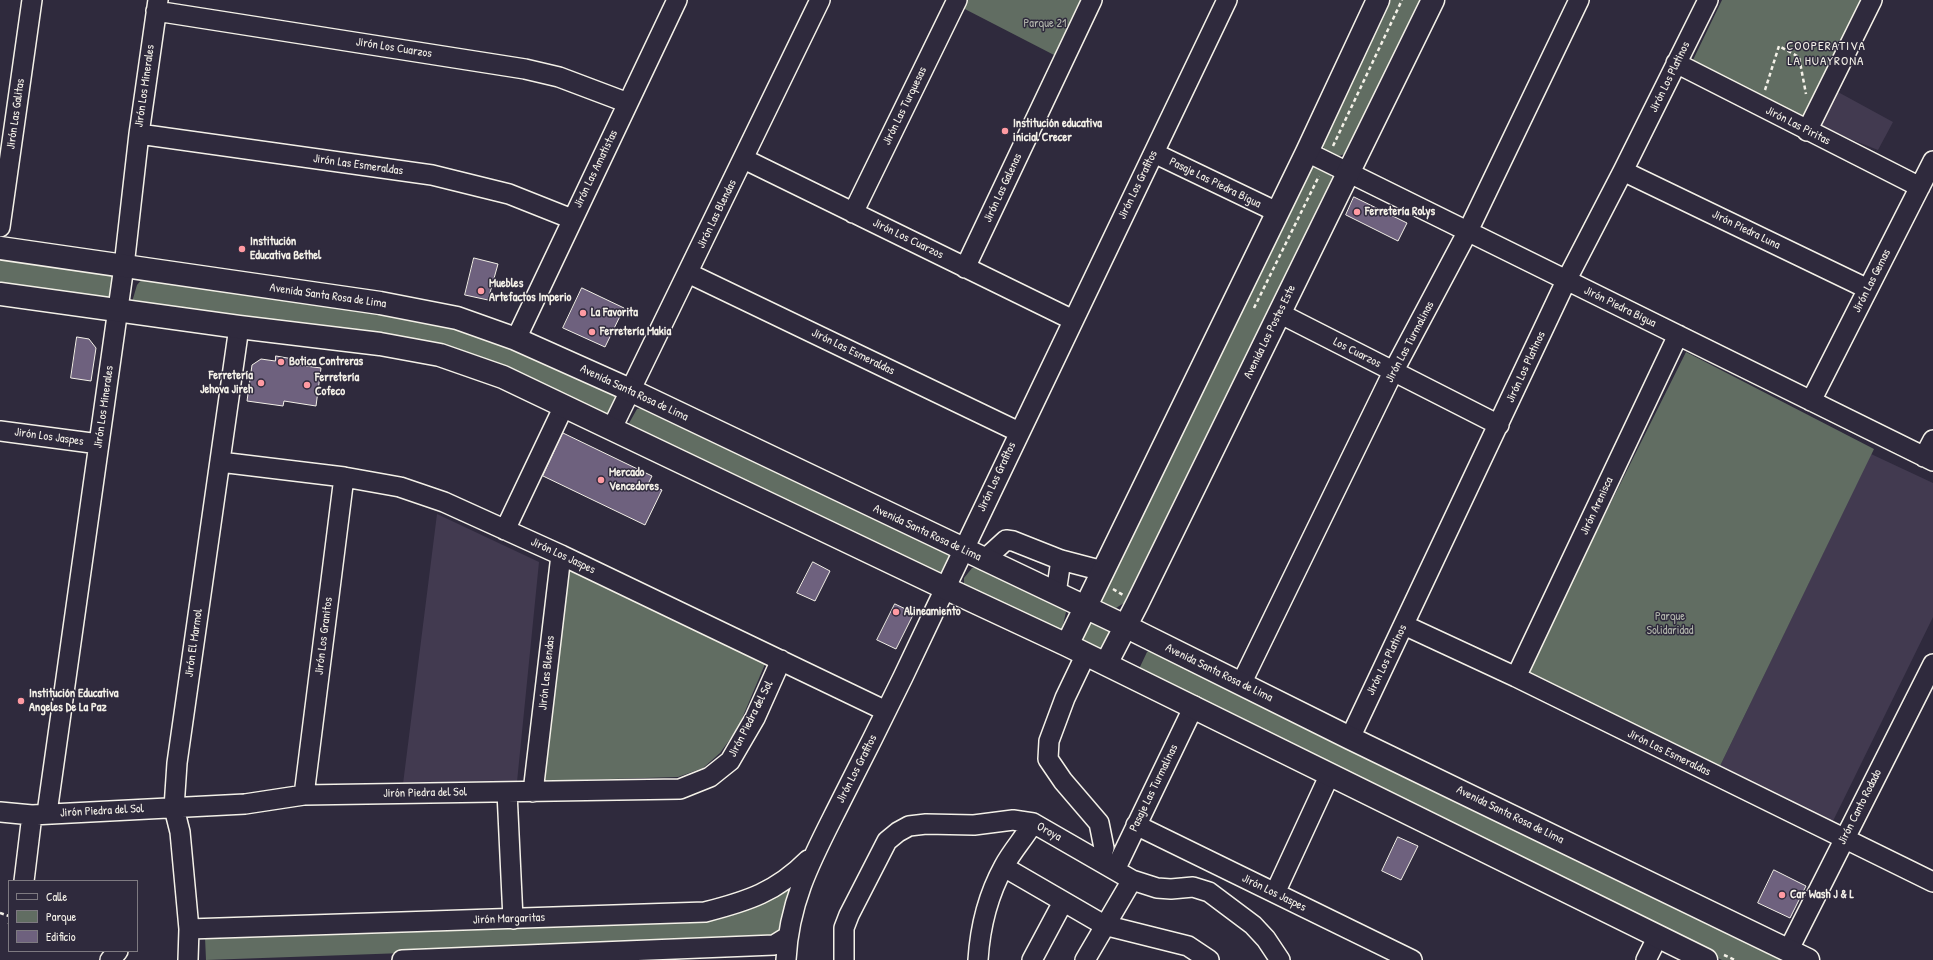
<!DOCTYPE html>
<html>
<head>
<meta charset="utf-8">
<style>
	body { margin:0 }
	#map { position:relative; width:1933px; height:960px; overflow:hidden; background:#2f2a3d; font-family:"Patrick Hand",sans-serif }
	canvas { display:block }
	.legend { position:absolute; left:8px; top:880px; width:130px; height:72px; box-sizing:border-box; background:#2f2a3d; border:1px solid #7e7a81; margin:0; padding:5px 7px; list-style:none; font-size:12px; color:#f4f1e8 }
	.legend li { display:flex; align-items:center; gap:8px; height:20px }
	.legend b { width:20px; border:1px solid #7e7a81 }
</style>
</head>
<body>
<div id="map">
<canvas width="1933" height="960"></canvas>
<ul class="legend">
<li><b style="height:5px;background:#2f2a3d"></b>Calle</li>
<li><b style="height:11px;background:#616d62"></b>Parque</li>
<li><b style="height:11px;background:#6e617e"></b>Edificio</li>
</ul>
</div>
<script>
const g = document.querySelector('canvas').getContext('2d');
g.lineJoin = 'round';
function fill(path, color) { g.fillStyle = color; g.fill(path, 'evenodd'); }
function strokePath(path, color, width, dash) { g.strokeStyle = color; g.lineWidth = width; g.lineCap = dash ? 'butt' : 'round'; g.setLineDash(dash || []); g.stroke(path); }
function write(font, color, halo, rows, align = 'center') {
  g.font = font + ' "Patrick Hand",sans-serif'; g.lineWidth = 3; g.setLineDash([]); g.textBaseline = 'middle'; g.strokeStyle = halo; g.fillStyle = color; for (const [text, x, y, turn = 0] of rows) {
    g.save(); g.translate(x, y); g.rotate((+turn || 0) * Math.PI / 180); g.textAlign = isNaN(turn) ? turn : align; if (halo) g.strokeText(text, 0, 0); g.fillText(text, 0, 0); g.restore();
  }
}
fill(new Path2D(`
	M 1838,92 L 1893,122 L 1878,150 L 1820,127 Z
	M 1871,454 L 1933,483 L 1933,617 L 1832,823 L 1719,768 Z
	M 437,514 L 539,562 L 517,782 L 403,784 Z`), '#423a50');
fill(new Path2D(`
	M 962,0 L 1083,0 L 1056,56 L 959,6 Z
	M 1386,0 L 1423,0 L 1350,152 L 1339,156 L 1324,149 L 1321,139 Z
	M 1722,0 L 1866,0 L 1807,118 L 1692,62 Z
	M 1313,166 L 1328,171 L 1334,181 L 1124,603 L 1116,608 L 1102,602 L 1099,596 L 1305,172 Z
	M 0,259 L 114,275 L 112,302 L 0,286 Z
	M 143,278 L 388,312 L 489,336 L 617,393 L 618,403 L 610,416 L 604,418 L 514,375 L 132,302 L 137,285 Z
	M 1686,352 L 1874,449 L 1719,768 L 1524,677 Z
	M 645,407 L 950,550 C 952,562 949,570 938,576 L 628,425 L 637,409 Z
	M 972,568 L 981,568 L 1060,606 L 1066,612 L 1062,629 L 1054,632 L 964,589 L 964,578 Z
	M 570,570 L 765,664 L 738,728 L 720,753 L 703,768 L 678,777 L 544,781 L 564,573 Z
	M 1095,622 C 1098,624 1105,626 1107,629 C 1113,636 1106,646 1100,650 L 1081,641 C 1081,631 1084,624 1095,622 Z
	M 1152,649 L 1791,960 L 1722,960 L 1335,771 L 1139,669 L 1147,652 Z
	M 785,888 L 790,893 C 787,910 785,929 771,940 L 206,960 L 205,937 L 701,917 Z`), '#616d62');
const building = new Path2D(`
	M 1354,197 L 1407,223 L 1398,241 L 1346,215 Z
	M 474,258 L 498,264 L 488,300 L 465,295 Z
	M 582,288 L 624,308 L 605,347 L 563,328 Z
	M 77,337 L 89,339 L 96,348 L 91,381 L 71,378 Z
	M 276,356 L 299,360 L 298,365 L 321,368 L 316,406 L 284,401 L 283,406 L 247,401 L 252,365 L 261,359 L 275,361 Z
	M 563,433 L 652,476 L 648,484 L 662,490 L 645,525 L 543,476 Z
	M 813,562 L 830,571 L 815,601 L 797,593 Z
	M 895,604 L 914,613 L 896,649 L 877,640 Z
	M 1398,837 L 1418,846 L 1401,880 L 1382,871 Z
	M 1774,870 L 1806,886 L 1790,918 L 1758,903 Z`);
fill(building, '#6e617e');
strokePath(building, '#f4f1e8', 1);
const minor = new Path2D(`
	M 156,11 L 525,69 L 559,77 L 628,103
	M 1676,63 L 1920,187
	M 1807,131 L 1872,0
	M 139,134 L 432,175 L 509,194 L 572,219
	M 1307,152 L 1933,461
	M 1154,153 L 1277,212
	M 744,159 L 1073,320
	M 1623,171 L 1868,289
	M 853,213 L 957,0
	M 0,227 L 32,0
	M 965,268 L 1092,0
	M 688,273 L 1019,432
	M 1279,313 L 1499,425
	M 516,339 L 677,0
	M 1811,401 L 1933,161
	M 612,428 L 820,0
	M 0,431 L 99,444
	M 1924,457 L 1933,440
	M 220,462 L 344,477 L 400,487 L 444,502 L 561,555 L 886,711
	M 505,530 L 564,406
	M 984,560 L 1006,540 L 1013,541 L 1061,560 L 1103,571
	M 1056,593 L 1061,560
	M 1404,625 L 1516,677 L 1933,882
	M 1086,654 L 1065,698 L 1049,741 L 1048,759 L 1063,781 L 1099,823 L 1104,848 L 1100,861
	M 1516,677 L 1678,335
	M 1241,684 L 1393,372 L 1468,231 L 1579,0
	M 1350,738 L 1566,281 L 1623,171 L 1708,0
	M 507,792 L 513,919
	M 533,792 L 561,555
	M 304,795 L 344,477
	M 0,812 L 32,815 L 245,804 L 304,795 L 680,789 L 710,777 L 730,761 L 755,718 L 781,660
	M 47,813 L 124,266 L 139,134 L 158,0
	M 1136,825 L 1412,960
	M 1004,867 L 1104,925 L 1188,946 L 1209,960
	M 1115,870 L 1194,706
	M 24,881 L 32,815
	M 1275,893 L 1330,774
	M 189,929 L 705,912 C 748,901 776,892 808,860
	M 1788,951 L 1933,664
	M 110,960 L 118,951
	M 188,960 L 189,929 L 180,832 L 174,808 L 177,763 L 239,327
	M 402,960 L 774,945 L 787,937
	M 786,960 C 789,898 814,855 841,801 C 862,760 883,718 903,677 C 1010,451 1119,226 1227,0
	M 844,960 L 844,928 L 849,915 L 887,841 L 898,832 L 909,826 L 926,824 L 974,825 L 1013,820 L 1033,823 L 1132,880 L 1157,888 L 1171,889 L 1193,887 L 1209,892 L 1253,925 L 1266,939 L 1280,960
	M 978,960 C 980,928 988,895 1004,866 C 1012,851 1024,838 1033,823
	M 1032,960 L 1063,902
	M 1085,960 L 1132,880
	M 1646,960 L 1658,936`);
const major = new Path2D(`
	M 0,248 L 380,303 L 457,318 L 516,339 L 630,390 L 1125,626 L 1350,738 L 1808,960
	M 0,294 L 239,327 L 380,344 L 440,355 L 503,377 L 945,588 L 1067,645 L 1706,960
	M 1067,645 L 1307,152 L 1378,0
	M 1106,664 L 1137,604 L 1433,0`);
strokePath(minor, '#f4f1e8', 22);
strokePath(major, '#f4f1e8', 25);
strokePath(new Path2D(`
	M 1765,90 L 1779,46 L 1799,57 L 1806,94
	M 1333,146 L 1402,0
	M 1254,308 L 1319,176
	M 1113,589 L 1123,595
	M 0,913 L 9,916
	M 9,923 L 9,924
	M 1724,955 L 1735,960`), '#f4f1e8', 2.5, [4, 3]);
strokePath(minor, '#2f2a3d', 19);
strokePath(major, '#2f2a3d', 22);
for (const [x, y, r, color] of [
	[1005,131,4,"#ff9aa2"],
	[1357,212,4,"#ff9aa2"],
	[242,249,4,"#ff9aa2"],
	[481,291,4,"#ff9aa2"],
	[583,313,4,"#ff9aa2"],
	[592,332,4,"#ff9aa2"],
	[281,362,4,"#ff9aa2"],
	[261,383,4,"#ff9aa2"],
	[307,385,4,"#ff9aa2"],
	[601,480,4,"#ff9aa2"],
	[896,612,4,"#ff9aa2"],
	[21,701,4,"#ff9aa2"],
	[1782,895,4,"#ff9aa2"]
]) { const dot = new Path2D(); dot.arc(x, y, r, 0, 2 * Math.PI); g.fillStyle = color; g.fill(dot); strokePath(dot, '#2f2a3d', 1.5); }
write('12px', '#b2b6ac', '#2f2a3d', [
	["Parque 21",1045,24],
	["Parque",1670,617],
	["Solidaridad",1670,631]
]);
write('12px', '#f4f1e8', '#2f2a3d', [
	["Jirón Los Cuarzos",394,48,9],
	["Jirón Los Platinos",1670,77,-64],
	["Jirón Los Minerales",145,86,-82],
	["Jirón Las Turquesas",905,106,-64],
	["Jirón Las Galitas",16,114,-82],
	["Jirón Las Piritas",1798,126,27],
	["Jirón Las Esmeraldas",358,165,8],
	["Jirón Las Amatistas",596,169,-64],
	["Pasaje Las Piedra Bigua",1215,183,26],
	["Jirón Los Grafitos",1138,185,-64],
	["Jirón Las Galenas",1003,188,-65],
	["Jirón Las Blendas",717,214,-64],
	["Jirón Piedra Luna",1746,230,26],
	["Jirón Los Cuarzos",908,239,26],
	["Jirón Las Gemas",1872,281,-63],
	["Avenida Santa Rosa de Lima",328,296,8],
	["Jirón Piedra Bigua",1620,307,26],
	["Avenida Los Postes Este",1270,332,-64],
	["Jirón Las Turmalinas",1410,342,-62],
	["Jirón Las Esmeraldas",853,352,26],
	["Los Cuarzos",1357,353,27],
	["Jirón Los Platinos",1526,367,-65],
	["Avenida Santa Rosa de Lima",634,393,25],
	["Jirón Los Minerales",104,407,-82],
	["Jirón Los Jaspes",49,437,8],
	["Jirón Los Grafitos",997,477,-65],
	["Jirón Arenisca",1597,506,-65],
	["Avenida Santa Rosa de Lima",927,533,25],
	["Jirón Los Jaspes",563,556,25],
	["Jirón Los Granitos",324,636,-83],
	["Jirón El Marmol",194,643,-82],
	["Jirón Los Platinos",1387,660,-64],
	["Jirón Las Blendas",547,673,-84],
	["Avenida Santa Rosa de Lima",1219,673,26],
	["Jirón Piedra del Sol",751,719,-63],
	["Jirón Las Esmeraldas",1669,753,26],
	["Jirón Los Grafitos",857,769,-63],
	["Pasaje Las Turmalinas",1154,788,-64],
	["Jirón Piedra del Sol",425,793,-1],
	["Jirón Canto Rodado",1860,807,-63],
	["Jirón Piedra del Sol",102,811,-3],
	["Avenida Santa Rosa de Lima",1510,815,26],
	["Oroya",1049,832,29],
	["Jirón Los Jaspes",1274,893,26],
	["Jirón Margaritas",509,919,-2]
]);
write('bold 12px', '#f4f1e8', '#2f2a3d', [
	["Institución educativa",1013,124],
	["inicial Crecer",1013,138],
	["Ferretería Rolys",1365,212],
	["Institución",250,242],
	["Educativa Bethel",250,256],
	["Muebles",489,284],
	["Artefactos Imperio",489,298],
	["La Favorita",591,313],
	["Ferretería Makia",600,332],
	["Botica Contreras",289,362],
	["Ferretería",253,376,"right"],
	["Jehova Jireh",253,390,"right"],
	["Ferretería",315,378],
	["Cofeco",315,392],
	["Mercado",609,473],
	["Vencedores",609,487],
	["Alineamiento",904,612],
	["Institución Educativa",29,694],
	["Angeles De La Paz",29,708],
	["Car Wash J & L",1790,895]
], 'left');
g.letterSpacing = '1px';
write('13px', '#f4f1e8', '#2f2a3d', [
	["COOPERATIVA",1826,47],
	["LA HUAYRONA",1826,62]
]);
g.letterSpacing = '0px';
</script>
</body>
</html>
